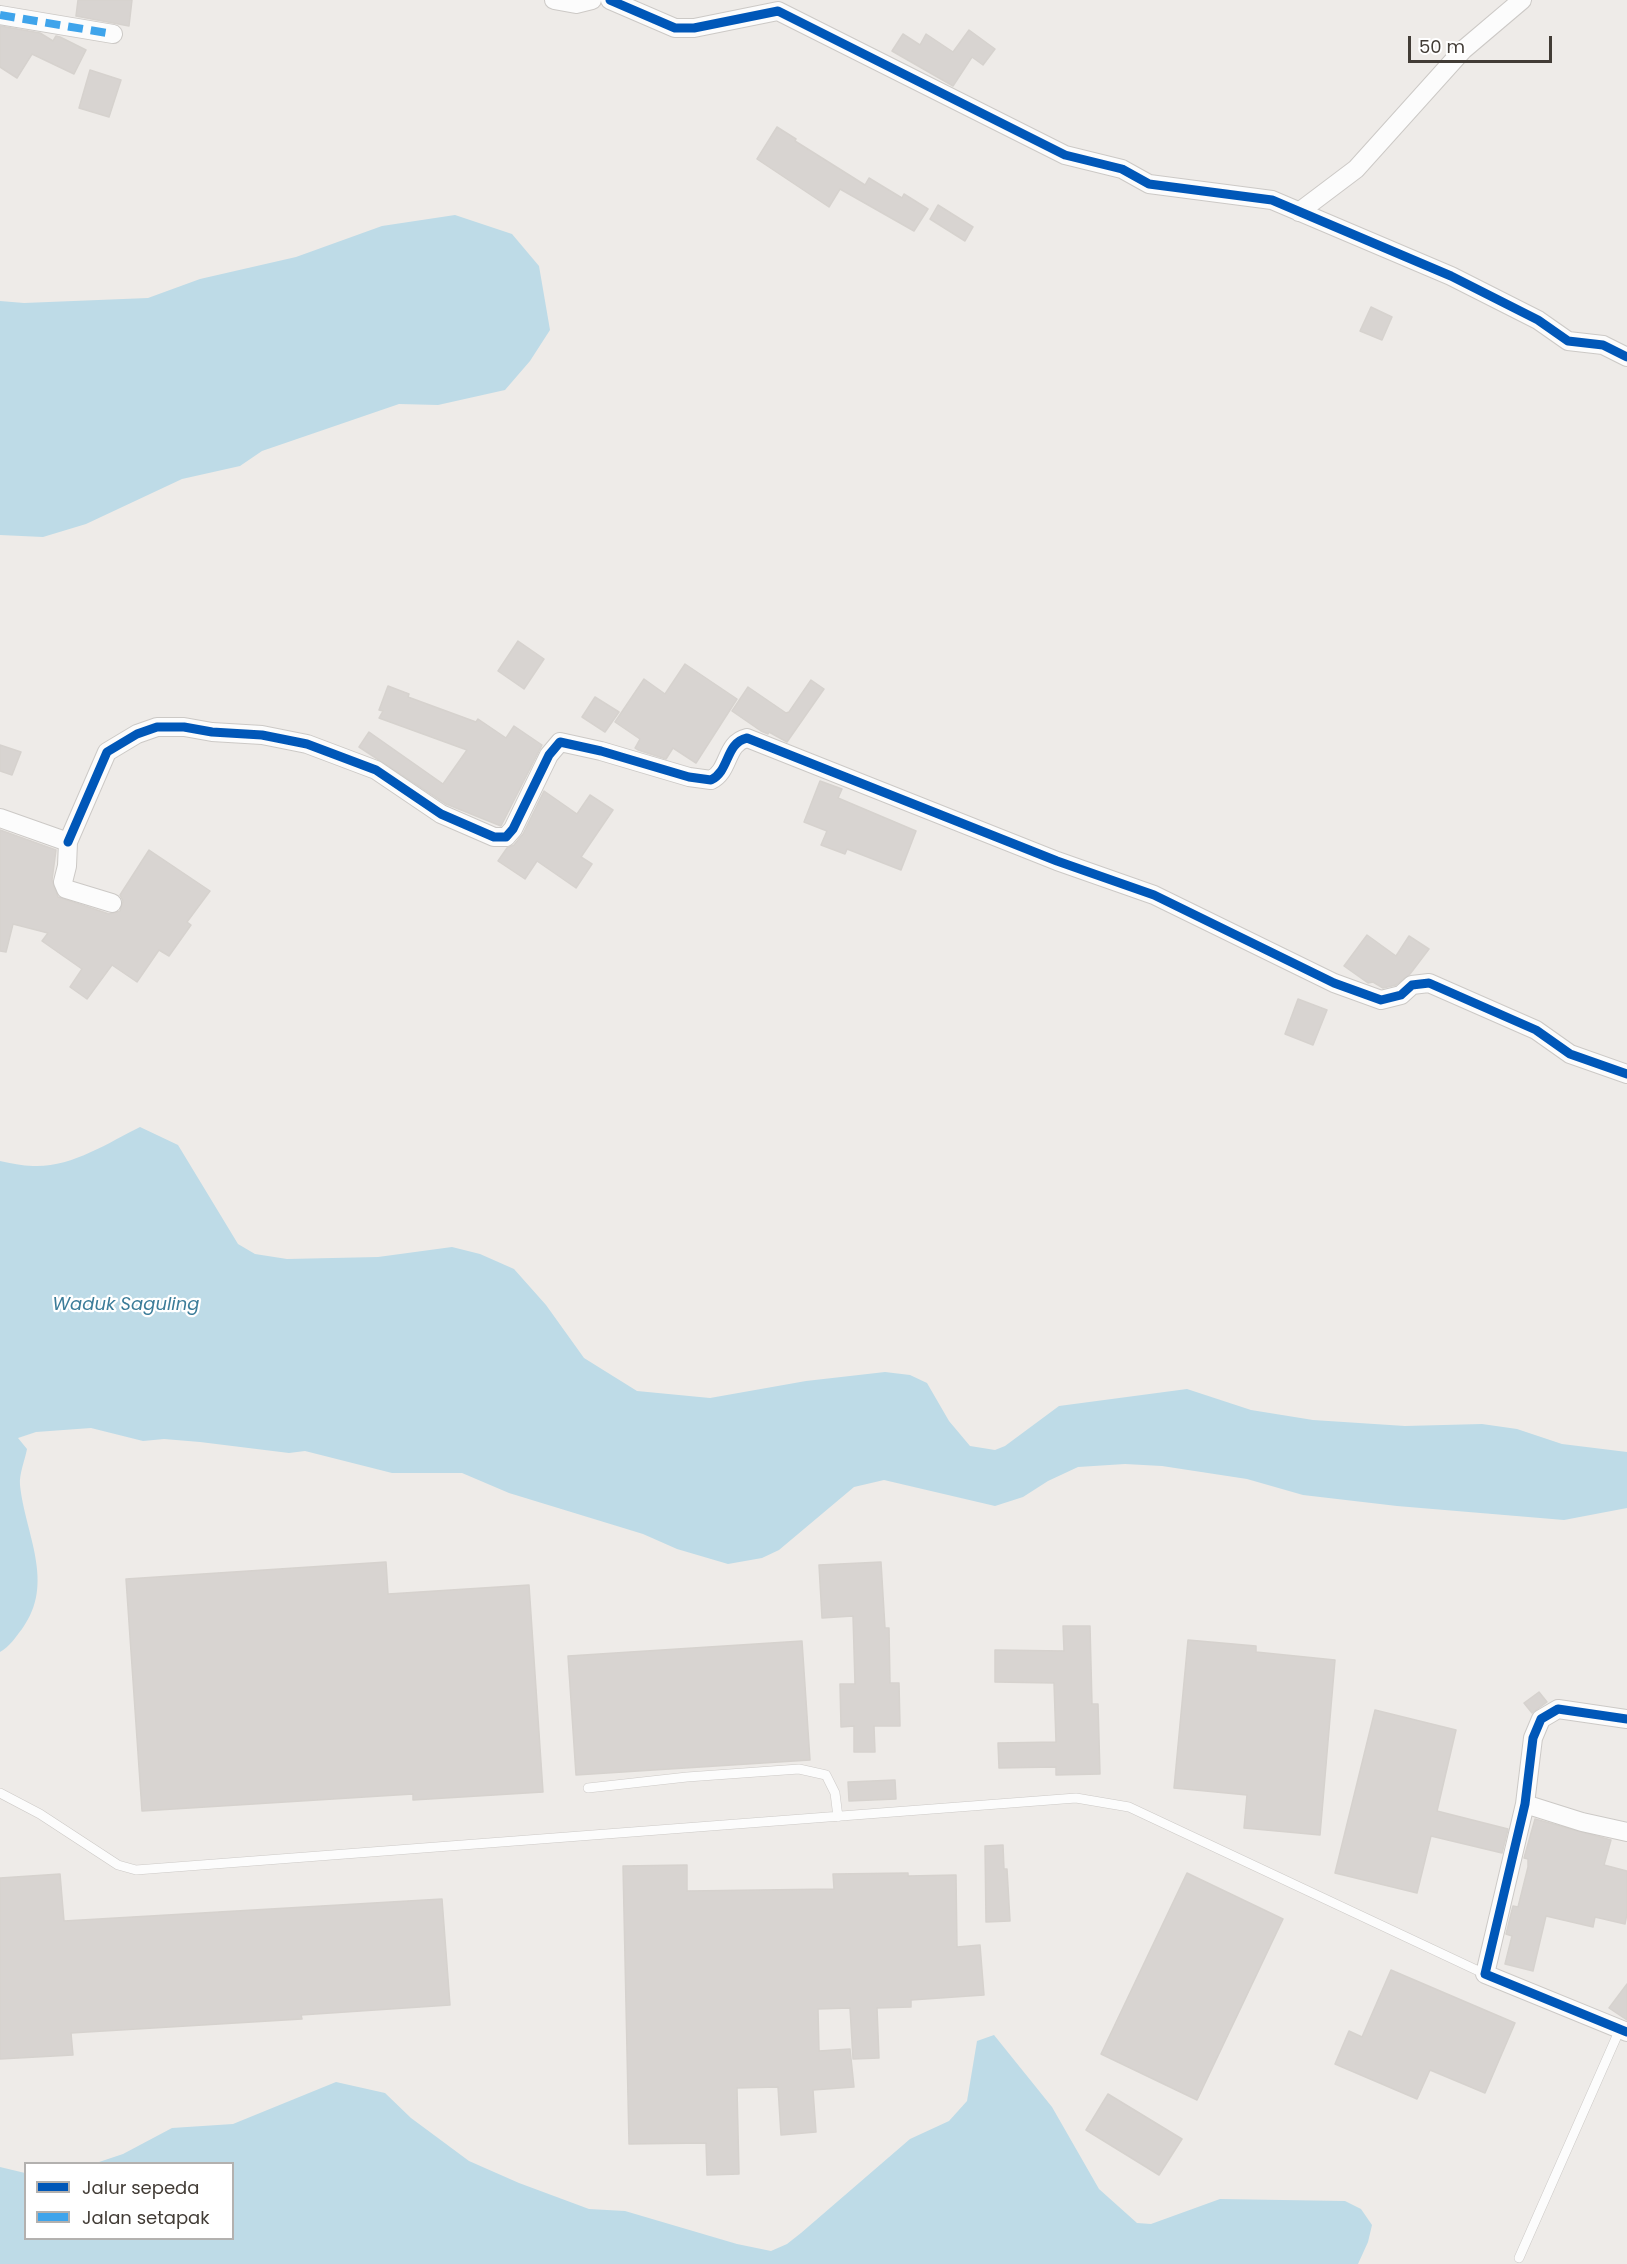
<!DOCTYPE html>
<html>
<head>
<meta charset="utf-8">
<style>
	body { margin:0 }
	#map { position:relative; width:1627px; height:2264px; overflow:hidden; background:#eeebe8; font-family:Poppins,sans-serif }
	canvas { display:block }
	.legend { position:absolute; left:24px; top:2162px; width:210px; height:78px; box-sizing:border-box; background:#fff; border:2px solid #b3b1af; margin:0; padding:8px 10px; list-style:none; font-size:18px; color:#423c36 }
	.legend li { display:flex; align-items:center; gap:12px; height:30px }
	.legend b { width:30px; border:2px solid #b3b1af }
	.scale { position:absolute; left:1408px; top:36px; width:144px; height:27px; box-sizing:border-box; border:3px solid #423c36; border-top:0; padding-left:8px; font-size:18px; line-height:21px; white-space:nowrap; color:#423c36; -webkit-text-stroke:4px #fff; paint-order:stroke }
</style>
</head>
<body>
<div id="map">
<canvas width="1627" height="2264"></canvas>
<ul class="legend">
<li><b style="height:8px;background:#0057b8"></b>Jalur sepeda</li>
<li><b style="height:8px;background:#3fa4eb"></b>Jalan setapak</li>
</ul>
<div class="scale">50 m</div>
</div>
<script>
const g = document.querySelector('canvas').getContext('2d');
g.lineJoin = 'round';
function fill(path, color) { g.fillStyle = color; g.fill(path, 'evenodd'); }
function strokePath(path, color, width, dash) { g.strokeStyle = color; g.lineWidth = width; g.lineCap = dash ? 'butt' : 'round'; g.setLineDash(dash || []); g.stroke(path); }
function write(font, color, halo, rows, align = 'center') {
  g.font = font + ' Poppins,sans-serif'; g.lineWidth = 4.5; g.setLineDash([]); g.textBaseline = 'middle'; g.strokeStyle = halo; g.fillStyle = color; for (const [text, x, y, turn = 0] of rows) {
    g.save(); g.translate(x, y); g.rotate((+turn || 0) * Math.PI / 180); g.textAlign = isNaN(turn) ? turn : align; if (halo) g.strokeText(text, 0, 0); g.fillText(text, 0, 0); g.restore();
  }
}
fill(new Path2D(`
	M 455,215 L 512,234 L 539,266 L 550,330 L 530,361 L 505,390 L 438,405 L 399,404 L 262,451 L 240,466 L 182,479 L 86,524 L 43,537 L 0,535 L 0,301 L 24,303 L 148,298 L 200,279 L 296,257 L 382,226 Z
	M 140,1127 L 178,1145 L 238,1244 L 255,1254 L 287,1259 L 378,1257 L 452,1247 L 480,1254 L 514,1269 L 546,1305 L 584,1358 L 637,1391 L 710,1398 L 806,1381 L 885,1372 L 910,1375 L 927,1383 L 949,1421 L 970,1446 L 995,1450 L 1005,1446 L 1059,1406 L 1187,1389 L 1251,1410 L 1313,1420 L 1405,1426 L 1482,1424 L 1517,1429 L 1562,1444 L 1627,1452 L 1627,1508 L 1564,1520 L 1397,1506 L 1303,1495 L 1247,1479 L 1162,1466 L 1125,1464 L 1078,1467 L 1048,1481 L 1023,1497 L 995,1506 L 884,1480 L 854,1487 L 779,1550 L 762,1558 L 728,1564 L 677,1549 L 643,1534 L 509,1493 L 462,1473 L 392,1473 L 305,1451 L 289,1453 L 200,1442 L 164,1439 L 143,1441 L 91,1428 L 36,1432 L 18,1438 L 27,1449 C 25,1460 19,1474 20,1485 C 25,1534 56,1583 22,1629 C 15,1638 10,1646 0,1652 L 0,1161 C 11,1163 22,1166 33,1166 C 70,1168 108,1143 140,1127 Z
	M 994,2035 L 1052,2107 L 1099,2189 L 1137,2223 L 1151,2224 L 1220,2199 L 1345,2201 L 1361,2209 L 1372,2225 L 1368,2242 L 1358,2264 L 0,2264 L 0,2167 L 25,2173 L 26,2238 L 232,2238 L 232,2164 L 96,2163 L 123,2154 L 172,2128 L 233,2124 L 336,2082 L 385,2093 L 411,2118 L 469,2161 L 519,2183 L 589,2209 L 625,2211 L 737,2244 L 771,2251 L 787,2244 L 801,2233 L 910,2139 L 949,2121 L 967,2101 L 977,2041 Z`), '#bedbe7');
const building = new Path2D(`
	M 78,0 L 132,0 L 129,26 L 76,16 Z
	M 0,26 L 40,33 L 53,41 L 56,36 L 60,37 L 86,50 L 74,74 L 32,54 L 17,78 L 0,67 Z
	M 969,30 L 995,49 L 983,65 L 972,57 L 953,86 L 892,51 L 903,34 L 920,45 L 926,34 L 953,52 Z
	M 90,70 L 121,80 L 109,117 L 79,108 Z
	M 777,127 L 796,139 L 795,141 L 865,185 L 869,178 L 902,198 L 904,194 L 928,209 L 914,231 L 840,189 L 829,207 L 757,159 Z
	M 938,205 L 973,227 L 965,241 L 930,219 Z
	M 1371,307 L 1392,317 L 1382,340 L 1360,331 Z
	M 518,641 L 544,659 L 524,689 L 498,671 Z
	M 685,664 L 737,699 L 696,763 L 673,748 L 666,759 L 638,750 L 635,748 L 640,739 L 615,722 L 644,679 L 665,694 Z
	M 811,680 L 824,689 L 787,742 L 769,732 L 768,734 L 761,731 L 732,711 L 748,687 L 786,713 L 789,712 Z
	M 388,686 L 409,694 L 408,697 L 476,722 L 478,719 L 506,738 L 514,726 L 542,745 L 501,826 L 446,804 L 359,747 L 369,732 L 443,784 L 467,750 L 379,718 L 383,711 L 379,710 Z
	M 595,697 L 619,712 L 605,732 L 582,717 Z
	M 0,745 L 21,752 L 12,775 L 0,771 Z
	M 820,781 L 842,789 L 838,798 L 916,831 L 901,870 L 847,849 L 845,854 L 821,845 L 827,831 L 804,822 Z
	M 544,791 L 577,814 L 590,795 L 613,810 L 581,857 L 592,864 L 576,888 L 537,861 L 525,879 L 498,861 L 507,848 L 514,845 L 523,834 Z
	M 0,830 L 56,850 L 52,880 L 58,897 L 109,914 L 120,911 L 123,901 L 120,895 L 149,850 L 210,891 L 187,922 L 191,925 L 169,956 L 159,950 L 137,982 L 112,965 L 87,999 L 70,987 L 82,969 L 42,941 L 48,933 L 13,924 L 6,952 L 0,951 Z
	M 1367,935 L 1396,956 L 1409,936 L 1429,949 L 1410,974 L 1396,985 L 1383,988 L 1373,982 L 1368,983 L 1344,966 Z
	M 1298,999 L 1327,1010 L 1313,1045 L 1285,1034 Z
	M 386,1562 L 388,1594 L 529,1585 L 543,1792 L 413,1800 L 413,1794 L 142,1811 L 126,1579 Z
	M 881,1562 L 885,1628 L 889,1628 L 890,1683 L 899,1683 L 900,1726 L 874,1726 L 875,1752 L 854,1752 L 854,1726 L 841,1727 L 840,1684 L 855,1684 L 853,1616 L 822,1618 L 819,1565 Z
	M 1063,1626 L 1090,1626 L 1092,1704 L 1098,1704 L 1100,1774 L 1056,1775 L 1056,1767 L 999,1768 L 998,1743 L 1056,1742 L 1054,1683 L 995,1682 L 995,1650 L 1064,1651 Z
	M 1188,1640 L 1256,1646 L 1256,1652 L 1335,1660 L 1320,1835 L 1244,1828 L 1247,1795 L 1174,1788 Z
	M 802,1641 L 810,1760 L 576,1775 L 568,1656 Z
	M 1539,1692 L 1547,1702 L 1532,1713 L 1524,1703 Z
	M 1375,1710 L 1456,1730 L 1437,1811 L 1508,1829 L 1502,1853 L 1431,1836 L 1417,1893 L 1335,1873 Z
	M 895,1780 L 896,1799 L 849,1801 L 848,1782 Z
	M 1535,1819 L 1611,1840 L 1604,1865 L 1627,1871 L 1627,1914 L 1625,1924 L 1595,1917 L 1593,1927 L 1546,1916 L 1533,1971 L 1505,1964 L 1512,1936 L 1506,1934 L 1513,1906 L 1518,1907 L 1528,1867 L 1528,1859 L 1524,1858 Z
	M 1003,1845 L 1004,1869 L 1007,1869 L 1010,1921 L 986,1922 L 985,1846 Z
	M 687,1865 L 687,1891 L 834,1889 L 833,1874 L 908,1873 L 908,1876 L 956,1875 L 957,1947 L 980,1945 L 984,1995 L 911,2000 L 911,2007 L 877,2008 L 879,2058 L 853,2059 L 850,2008 L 818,2009 L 819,2051 L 850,2049 L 854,2087 L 813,2090 L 816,2132 L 781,2135 L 778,2087 L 737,2088 L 739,2174 L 707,2175 L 706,2143 L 629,2144 L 623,1866 Z
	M 1187,1873 L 1283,1919 L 1197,2100 L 1101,2054 Z
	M 60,1874 L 64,1921 L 442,1899 L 450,2005 L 301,2015 L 302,2019 L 71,2033 L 73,2055 L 0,2059 L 0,1878 Z
	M 1391,1970 L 1515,2023 L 1485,2093 L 1430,2070 L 1417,2099 L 1335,2064 L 1349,2031 L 1362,2037 Z
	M 1627,1984 L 1627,2020 L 1609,2008 Z
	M 1108,2094 L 1182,2139 L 1159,2175 L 1086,2130 Z`);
fill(building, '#d8d4d1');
strokePath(building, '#d6d2ce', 1.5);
const lane = new Path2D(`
	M 588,1788 L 687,1777 L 799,1769 L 826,1775 L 835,1793 L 838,1817
	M 0,1793 L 40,1814 L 118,1865 L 136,1870 L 1076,1798 L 1129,1807 L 1485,1974
	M 1519,2258 L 1620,2029`);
const street = new Path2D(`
	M 554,0 L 576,4 L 592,0
	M 610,0 L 675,28 L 694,28 L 778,11 L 1065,155 L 1122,169 L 1149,184 L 1272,200 L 1451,276 L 1538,320 L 1568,341 L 1603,345 L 1627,357
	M 0,15 L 113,34
	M 1299,212 L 1356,169 L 1463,50 L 1522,0
	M 0,818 L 68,842 L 67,866 L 63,882 L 66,889 L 112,903
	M 68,842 L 107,752 L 137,734 L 157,727 L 184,727 L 212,732 L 262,735 L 307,744 L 376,770 L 441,814 L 494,837 L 506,837 L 513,829 L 549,755 L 560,742 L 601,751 L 689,777 L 711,780 C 730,771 725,743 747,738 L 1057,861 L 1154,895 L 1334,983 L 1381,1000 L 1401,995 L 1412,985 L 1429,983 L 1536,1030 L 1570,1054 L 1627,1074
	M 1627,1719 L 1558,1709 L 1541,1719 L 1533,1738 L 1525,1804 L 1485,1974 L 1627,2032
	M 1525,1804 L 1582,1822 L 1627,1832`);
strokePath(lane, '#ccc9c6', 10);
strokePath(street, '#ccc9c6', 20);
strokePath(lane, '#fcfcfc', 9);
strokePath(street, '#fcfcfc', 18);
strokePath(new Path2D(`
	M 0,15 L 113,34`), '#3fa4eb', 8, [15, 8]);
strokePath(new Path2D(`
	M 610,0 L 675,28 L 694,28 L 778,11 L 1065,155 L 1122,169 L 1149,184 L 1272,200 L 1451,276 L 1538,320 L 1568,341 L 1603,345 L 1627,357
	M 68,842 L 107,752 L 137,734 L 157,727 L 184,727 L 212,732 L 262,735 L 307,744 L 376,770 L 441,814 L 494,837 L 506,837 L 513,829 L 549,755 L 560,742 L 601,751 L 689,777 L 711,780 C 730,771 725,743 747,738 L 1057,861 L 1154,895 L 1334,983 L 1381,1000 L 1401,995 L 1412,985 L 1429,983 L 1536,1030 L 1570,1054 L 1627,1074
	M 1627,1719 L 1558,1709 L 1541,1719 L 1533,1738 L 1525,1804 L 1485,1974 L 1627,2032`), '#0057b8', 9);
write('italic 18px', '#3b7c99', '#fff', [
	["Waduk Saguling",126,1305]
]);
</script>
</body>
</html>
